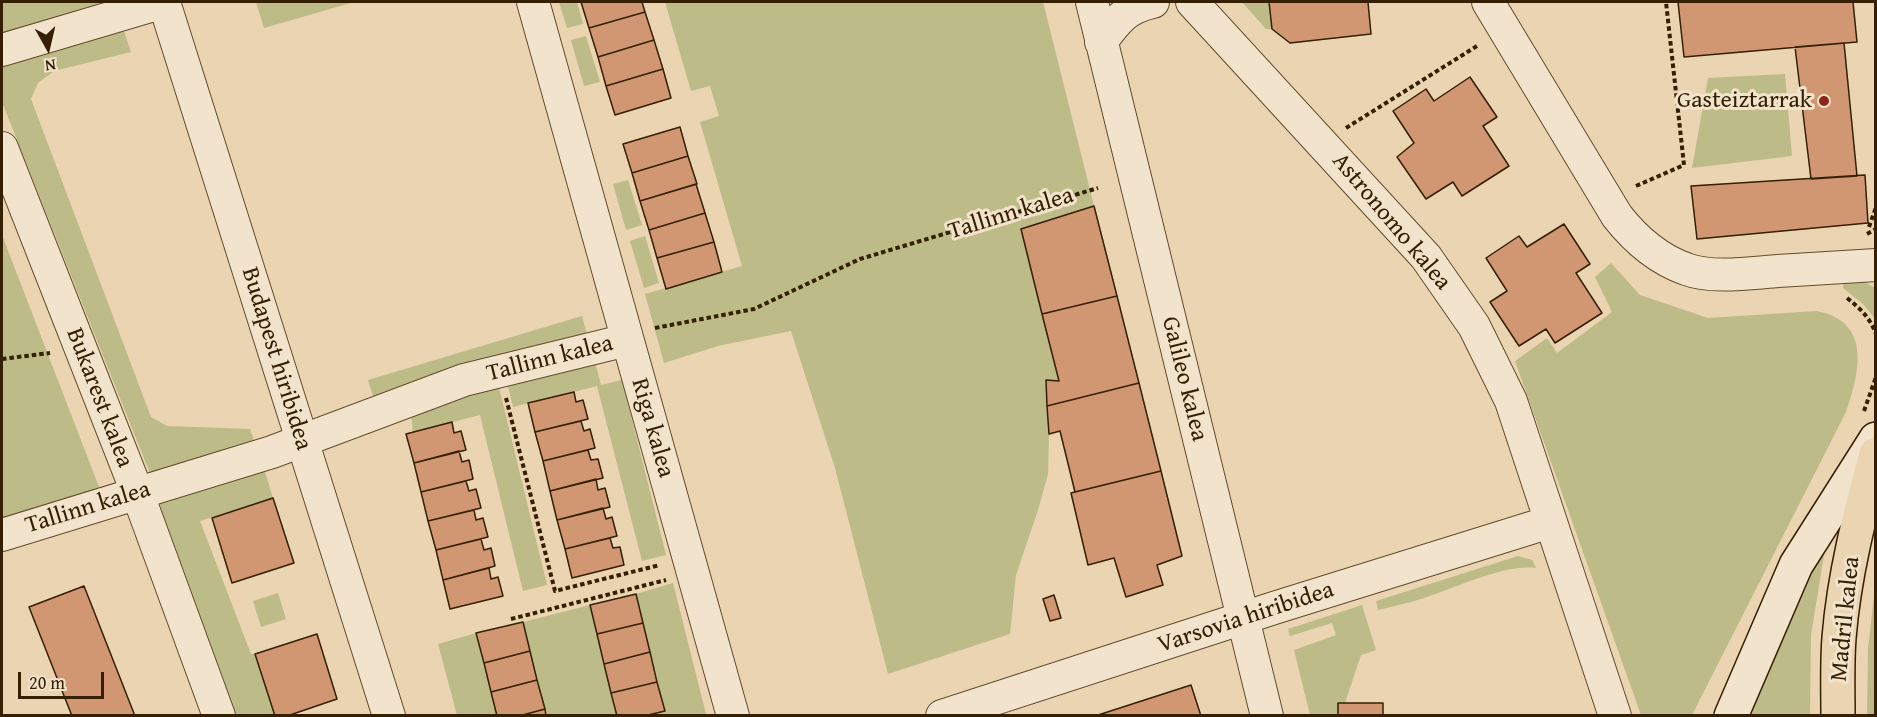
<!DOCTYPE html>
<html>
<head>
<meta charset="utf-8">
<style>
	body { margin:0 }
	#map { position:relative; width:1877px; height:717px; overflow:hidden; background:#ebd4b1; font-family:"Gentium Book Plus",serif }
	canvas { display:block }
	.frame { position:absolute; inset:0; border:3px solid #341f00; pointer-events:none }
	.north { position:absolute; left:18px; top:18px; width:60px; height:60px; -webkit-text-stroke:4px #f2e3cc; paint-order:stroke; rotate:172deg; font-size:16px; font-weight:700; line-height:24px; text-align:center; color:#341f00 }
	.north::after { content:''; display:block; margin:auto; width:21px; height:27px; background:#341f00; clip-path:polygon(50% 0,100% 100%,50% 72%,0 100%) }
	.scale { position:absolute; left:18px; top:672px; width:86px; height:27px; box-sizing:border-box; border:3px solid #341f00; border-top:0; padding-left:8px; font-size:18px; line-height:21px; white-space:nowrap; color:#341f00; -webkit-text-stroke:4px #f2e3cc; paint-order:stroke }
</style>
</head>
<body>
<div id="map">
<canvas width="1877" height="717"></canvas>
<div class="frame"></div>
<div class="north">N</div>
<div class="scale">20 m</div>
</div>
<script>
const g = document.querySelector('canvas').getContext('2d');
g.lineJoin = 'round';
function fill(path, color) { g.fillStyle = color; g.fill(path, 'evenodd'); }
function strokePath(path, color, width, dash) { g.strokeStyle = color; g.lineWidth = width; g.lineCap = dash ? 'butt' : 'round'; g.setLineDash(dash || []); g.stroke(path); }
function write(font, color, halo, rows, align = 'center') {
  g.font = font + ' "Gentium Book Plus",serif'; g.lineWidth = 6; g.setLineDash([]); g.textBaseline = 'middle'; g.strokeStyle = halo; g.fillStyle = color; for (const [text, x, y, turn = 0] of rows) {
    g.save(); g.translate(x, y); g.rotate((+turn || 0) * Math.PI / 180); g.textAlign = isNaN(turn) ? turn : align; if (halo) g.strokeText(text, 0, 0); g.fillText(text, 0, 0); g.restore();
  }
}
fill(new Path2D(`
	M 2,2 L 99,2 L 100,6 L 2,36 Z
	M 256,2 L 354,2 L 264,28 Z
	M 559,2 L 577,2 L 583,24 L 567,28 Z
	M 665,2 L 1043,2 L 1094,206 L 1021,229 L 1059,381 L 1046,380 L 1049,434 L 1048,474 L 1038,510 L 1016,575 L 1010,634 L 888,674 L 835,468 L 791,331 L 718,346 L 664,363 L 645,294 L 742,266 L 700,122 L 719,116 L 710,86 L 691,91 Z
	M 1242,2 L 1269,2 L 1272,29 L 1266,29 Z
	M 121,22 L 131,52 L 54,71 L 38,83 L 31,99 L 151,417 L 167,426 L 250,429 L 255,444 L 151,476 L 2,102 L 2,61 Z
	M 586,36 L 600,82 L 584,86 L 571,40 Z
	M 1785,74 L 1792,156 L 1692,168 L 1708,78 Z
	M 628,180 L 642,225 L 626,230 L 613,184 Z
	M 2,235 L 109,513 L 2,547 Z
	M 645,236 L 659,283 L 644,288 L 630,241 Z
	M 1611,263 L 1640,295 L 1708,318 L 1816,311 C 1872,321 1860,372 1846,412 L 1692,715 L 1641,715 L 1515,361 L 1547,338 L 1557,353 L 1612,312 L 1595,277 Z
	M 1843,279 L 1860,279 L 1875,288 L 1875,319 L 1864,305 L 1843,288 Z
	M 582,316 L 589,342 L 377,409 L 368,380 Z
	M 592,350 L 601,385 L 622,380 L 666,555 L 642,561 L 597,386 L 513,407 L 506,378 Z
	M 497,379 L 547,585 L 523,591 L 480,415 L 413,432 L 410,405 Z
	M 262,462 L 273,498 L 200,521 L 251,654 L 255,654 L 275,715 L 236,715 L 151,498 Z
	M 1821,552 L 1824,555 L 1811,635 L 1810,715 L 1740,716 Z
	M 1518,556 L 1532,560 L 1536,568 C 1503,564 1456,588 1424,598 C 1409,603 1393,606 1378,610 L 1376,601 Z
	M 673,583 L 706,714 L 701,716 L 644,715 L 665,710 L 636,594 Z
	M 1875,587 L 1875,715 L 1867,715 L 1868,649 Z
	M 278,593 L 286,619 L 261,627 L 253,601 Z
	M 590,605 L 617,715 L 546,715 L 523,622 Z
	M 1362,605 L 1376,650 L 1361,655 L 1345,703 L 1338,715 L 1310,715 L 1294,650 L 1336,635 L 1332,623 L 1290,636 L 1288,629 Z
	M 476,633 L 497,715 L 457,715 L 438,644 Z`), '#bdbb87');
const building = new Path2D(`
	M 581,2 L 642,2 L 645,12 L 589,28 Z
	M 1269,2 L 1368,2 L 1371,34 L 1290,43 L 1272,29 Z
	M 1678,2 L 1853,2 L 1857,42 L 1684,57 Z
	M 645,12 L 654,40 L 598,57 L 589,28 Z
	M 654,40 L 663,69 L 606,86 L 598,57 Z
	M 1844,43 L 1857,176 L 1811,179 L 1795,47 Z
	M 663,69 L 671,98 L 615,115 L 606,86 Z
	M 1470,77 L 1497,117 L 1483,126 L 1509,166 L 1462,196 L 1453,182 L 1426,199 L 1397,157 L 1414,143 L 1393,111 L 1426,89 L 1434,101 Z
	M 680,127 L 688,156 L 632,173 L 623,144 Z
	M 688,156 L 697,184 L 640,201 L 632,173 Z
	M 1865,175 L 1868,223 L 1697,239 L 1691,186 Z
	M 696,184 L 705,213 L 649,230 L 640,201 Z
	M 1094,206 L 1117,296 L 1042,314 L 1021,229 Z
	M 705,213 L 714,242 L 657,258 L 649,230 Z
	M 1564,224 L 1590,264 L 1576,273 L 1602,313 L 1555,343 L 1546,329 L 1519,346 L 1490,302 L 1507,291 L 1486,258 L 1519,236 L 1527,247 Z
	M 714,242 L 722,272 L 666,289 L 657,258 Z
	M 1117,296 L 1139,383 L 1047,406 L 1046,380 L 1059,381 L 1042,314 Z
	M 1139,383 L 1161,471 L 1075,492 L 1060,431 L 1049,434 L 1047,406 Z
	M 574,392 L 576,402 L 583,400 L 588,419 L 535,432 L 528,403 Z
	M 581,421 L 584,431 L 590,429 L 595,448 L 543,461 L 535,432 Z
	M 452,422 L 454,433 L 461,431 L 466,450 L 414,463 L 406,434 Z
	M 588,450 L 591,460 L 598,459 L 603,478 L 550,491 L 543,461 Z
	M 459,451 L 462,462 L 469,460 L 473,479 L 421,492 L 414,463 Z
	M 1161,471 L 1182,556 L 1157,565 L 1163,585 L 1126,597 L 1114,558 L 1088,565 L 1071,493 Z
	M 596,479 L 598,490 L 605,488 L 610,507 L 557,520 L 550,491 Z
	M 466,481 L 469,491 L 476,489 L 481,508 L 428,521 L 421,492 Z
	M 273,498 L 294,563 L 232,583 L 212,518 Z
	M 603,508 L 606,519 L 612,517 L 617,536 L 565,549 L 557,520 Z
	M 474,510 L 476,520 L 483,518 L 488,537 L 436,550 L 428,521 Z
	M 610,538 L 613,548 L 620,547 L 624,565 L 572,578 L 565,549 Z
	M 481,539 L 484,550 L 491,548 L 495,566 L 443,580 L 436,550 Z
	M 489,568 L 491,579 L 498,577 L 503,596 L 450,609 L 443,580 Z
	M 84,586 L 135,716 L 72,716 L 29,607 Z
	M 636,594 L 643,623 L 597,634 L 590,605 Z
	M 1054,595 L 1061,618 L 1050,621 L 1043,599 Z
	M 523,622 L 530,651 L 484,663 L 476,633 Z
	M 643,623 L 650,652 L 604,664 L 597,634 Z
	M 317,634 L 337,699 L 287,716 L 275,716 L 255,654 Z
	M 530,651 L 537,680 L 491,692 L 484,663 Z
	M 650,652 L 657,682 L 611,693 L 604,664 Z
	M 537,680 L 545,709 L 519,716 L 497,716 L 491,692 Z
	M 657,682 L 665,711 L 644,716 L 617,716 L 611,693 Z
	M 1191,685 L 1201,716 L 1095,716 Z
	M 1338,703 L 1383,703 L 1383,716 L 1338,716 Z
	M 545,709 L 546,716 L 519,716 Z`);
fill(building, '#d19672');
strokePath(building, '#341f00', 1.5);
const street = new Path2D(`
	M 164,2 L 389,716
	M 533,2 L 733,716
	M 1092,2 L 1267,716
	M 1192,2 L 1426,257 L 1474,326 L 1511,401 L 1615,716
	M 1488,2 L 1617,216 C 1635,239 1658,259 1686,269 C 1712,279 1751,273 1778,271 C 1811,269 1843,267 1876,265
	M 1101,42 C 1117,20 1126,8 1153,2
	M 2,50 L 164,2
	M 2,148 L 137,492 L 219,716
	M 2,535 L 272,452 L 464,380 L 627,340
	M 942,716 L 1274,608 L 1550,522`);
const secondary = new Path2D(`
	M 1731,716 L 1796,565 L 1876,439`);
const primary = new Path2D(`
	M 1838,716 C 1838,690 1837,663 1839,638 C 1844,575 1860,514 1876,454`);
strokePath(street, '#624c2c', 34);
strokePath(secondary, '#341f00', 36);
strokePath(primary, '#341f00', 36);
strokePath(new Path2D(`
	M 1346,128 L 1477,46
	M 1636,186 L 1684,165 L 1666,2
	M 1869,227 L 1876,207
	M 1867,234 L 1876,229
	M 1847,298 C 1861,309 1870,318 1876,334
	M 655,328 L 754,309 L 860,259 L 1098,188
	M 2,359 L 50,353
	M 506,398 L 555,591 L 660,565
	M 1864,411 L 1876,377
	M 511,619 L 666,580`), '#341f00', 4, [4.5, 3]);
strokePath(street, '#f2e3cc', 32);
strokePath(secondary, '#f2e3cc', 33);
strokePath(primary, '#ebd4b1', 33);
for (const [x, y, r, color] of [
	[1824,101,6,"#8f2418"]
]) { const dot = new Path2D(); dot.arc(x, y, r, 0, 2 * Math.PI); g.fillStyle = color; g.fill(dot); strokePath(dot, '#f2e3cc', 2); }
write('24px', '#341f00', '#f2e3cc', [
	["Gasteiztarrak",1812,101]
], 'right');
write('24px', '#341f00', '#f2e3cc', [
	["Tallinn kalea",1011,214,-17],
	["Astronomo kalea",1391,222,50],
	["Budapest hiribidea",276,359,73],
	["Tallinn kalea",550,359,-14],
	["Galileo kalea",1184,379,76],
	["Bukarest kalea",99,398,69],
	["Riga kalea",652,428,74],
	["Tallinn kalea",88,508,-17],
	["Varsovia hiribidea",1246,618,-18],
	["Madril kalea",1846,619,-84]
]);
</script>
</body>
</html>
